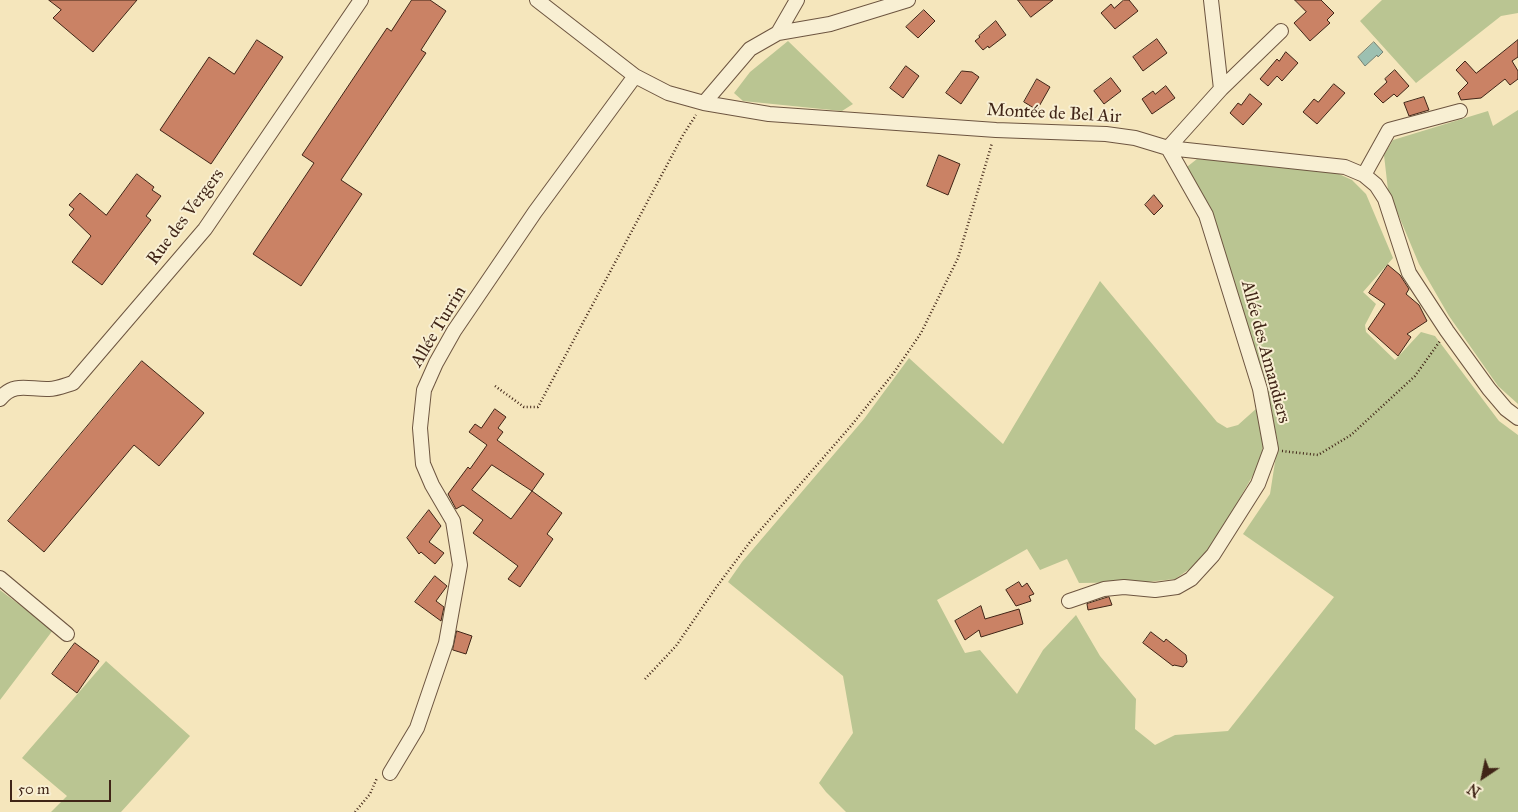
<!DOCTYPE html>
<html>
<head>
<meta charset="utf-8">
<style>
	body { margin:0 }
	#map { position:relative; width:1518px; height:812px; overflow:hidden; background:#f5e6bc; font-family:"IM FELL Great Primer",serif }
	canvas { display:block }
	.north { position:absolute; left:1458px; top:752px; width:50px; height:50px; -webkit-text-stroke:4px #f8efd3; paint-order:stroke; rotate:214deg; font-size:14px; font-weight:700; line-height:20px; text-align:center; color:#402517 }
	.north::after { content:''; display:block; margin:auto; width:18px; height:22px; background:#402517; clip-path:polygon(50% 0,100% 100%,50% 72%,0 100%) }
	.scale { position:absolute; left:10px; top:780px; width:101px; height:22px; box-sizing:border-box; border:2px solid #402517; border-top:0; padding-left:6px; font-size:15px; line-height:18px; white-space:nowrap; color:#402517; -webkit-text-stroke:4px #f8efd3; paint-order:stroke }
</style>
</head>
<body>
<div id="map">
<canvas width="1518" height="812"></canvas>
<div class="north">N</div>
<div class="scale">50 m</div>
</div>
<script>
const g = document.querySelector('canvas').getContext('2d');
g.lineJoin = 'round';
function fill(path, color) { g.fillStyle = color; g.fill(path, 'evenodd'); }
function strokePath(path, color, width, dash) { g.strokeStyle = color; g.lineWidth = width; g.lineCap = dash ? 'butt' : 'round'; g.setLineDash(dash || []); g.stroke(path); }
function write(font, color, halo, rows, align = 'center') {
  g.font = font + ' "IM FELL Great Primer",serif'; g.lineWidth = 4; g.setLineDash([]); g.textBaseline = 'middle'; g.strokeStyle = halo; g.fillStyle = color; for (const [text, x, y, turn = 0] of rows) {
    g.save(); g.translate(x, y); g.rotate((+turn || 0) * Math.PI / 180); g.textAlign = isNaN(turn) ? turn : align; if (halo) g.strokeText(text, 0, 0); g.fillText(text, 0, 0); g.restore();
  }
}
fill(new Path2D(`
	M 1382,0 L 1518,0 L 1518,13 L 1501,16 L 1416,83 L 1360,21 Z
	M 788,41 L 853,104 L 842,111 L 743,101 L 734,93 L 750,72 Z
	M 1518,110 L 1518,404 L 1498,386 L 1449,316 L 1419,264 L 1388,190 L 1384,155 L 1393,140 L 1488,111 L 1493,126 Z
	M 1197,159 L 1328,169 L 1352,180 L 1366,194 L 1393,258 L 1363,292 L 1376,304 L 1365,325 L 1366,332 L 1395,360 L 1421,332 L 1435,336 L 1499,421 L 1518,435 L 1518,812 L 846,812 L 826,792 L 819,783 L 853,733 L 843,676 L 728,582 L 742,562 L 864,419 L 909,358 L 1003,444 L 1100,281 L 1217,422 L 1227,428 L 1238,425 L 1257,408 L 1263,447 L 1260,463 L 1214,543 L 1194,566 L 1175,579 L 1147,582 L 1079,583 L 1067,559 L 1040,570 L 1027,549 L 937,600 L 965,653 L 980,650 L 1017,694 L 1043,650 L 1076,615 L 1100,656 L 1136,699 L 1135,729 L 1155,745 L 1175,735 L 1228,731 L 1334,597 L 1243,534 L 1270,494 L 1278,443 L 1272,416 L 1209,210 L 1183,170 Z
	M 0,590 L 53,630 L 0,700 Z
	M 106,661 L 190,736 L 121,812 L 51,812 L 67,796 L 22,758 Z`), '#bac592');
const water = new Path2D(`
	M 1374,42 L 1383,52 L 1378,57 L 1377,55 L 1365,66 L 1358,57 Z`);
fill(water, '#9cc0b1');
strokePath(water, '#778273', 1);
const building = new Path2D(`
	M 49,0 L 137,0 L 93,52 L 53,18 L 61,10 Z
	M 412,0 L 430,0 L 446,11 L 421,50 L 426,53 L 341,180 L 362,194 L 301,286 L 253,254 L 314,163 L 302,155 L 387,28 L 391,31 Z
	M 1018,0 L 1053,0 L 1031,17 Z
	M 1124,0 L 1129,0 L 1138,11 L 1115,29 L 1101,13 L 1111,4 L 1114,8 Z
	M 1295,0 L 1321,0 L 1334,13 L 1327,20 L 1330,23 L 1310,41 L 1294,23 L 1306,12 Z
	M 924,10 L 935,21 L 918,38 L 906,27 Z
	M 996,21 L 1006,35 L 989,48 L 988,46 L 983,50 L 975,41 L 980,37 L 979,36 Z
	M 1157,39 L 1167,53 L 1143,71 L 1133,57 Z
	M 257,40 L 283,57 L 211,164 L 160,130 L 209,57 L 234,74 Z
	M 1518,40 L 1518,57 L 1512,61 L 1518,71 L 1518,79 L 1510,85 L 1505,79 L 1481,98 L 1461,100 L 1458,93 L 1468,83 L 1456,70 L 1465,61 L 1476,73 Z
	M 1286,52 L 1298,63 L 1282,81 L 1277,76 L 1268,86 L 1260,79 L 1277,59 L 1279,61 Z
	M 906,66 L 919,76 L 903,98 L 890,88 Z
	M 1395,70 L 1409,86 L 1397,97 L 1394,94 L 1383,103 L 1374,94 L 1387,82 L 1385,79 Z
	M 962,71 L 972,72 L 979,77 L 961,104 L 946,93 Z
	M 1111,78 L 1121,91 L 1104,104 L 1094,91 Z
	M 1037,79 L 1050,87 L 1037,110 L 1024,102 Z
	M 1334,84 L 1345,93 L 1317,124 L 1303,112 L 1314,99 L 1318,102 Z
	M 1166,86 L 1175,98 L 1152,114 L 1142,99 L 1153,91 L 1155,94 Z
	M 1250,94 L 1262,104 L 1243,125 L 1230,113 L 1238,103 L 1241,105 Z
	M 1424,97 L 1429,110 L 1409,116 L 1404,103 Z
	M 939,155 L 960,164 L 948,195 L 927,186 Z
	M 137,174 L 154,187 L 152,190 L 161,196 L 146,216 L 151,220 L 102,285 L 72,262 L 91,236 L 69,215 L 74,209 L 69,205 L 80,193 L 106,215 Z
	M 1154,195 L 1163,206 L 1154,215 L 1145,205 Z
	M 1388,265 L 1400,275 L 1409,289 L 1406,294 L 1419,305 L 1427,321 L 1407,334 L 1411,337 L 1398,356 L 1368,329 L 1385,304 L 1369,293 Z
	M 142,361 L 204,413 L 159,466 L 134,445 L 44,552 L 8,521 Z
	M 495,409 L 506,417 L 498,428 L 503,432 L 497,440 L 544,474 L 532,491 L 562,513 L 547,534 L 553,539 L 520,587 L 508,579 L 518,566 L 473,533 L 483,520 L 463,505 L 456,509 L 448,494 L 468,467 L 470,469 L 487,445 L 469,432 L 475,424 L 481,428 ZM 492,465 L 532,491 L 511,519 L 472,490 Z
	M 429,510 L 441,526 L 429,542 L 444,553 L 435,564 L 421,552 L 419,554 L 407,538 Z
	M 435,576 L 447,586 L 436,601 L 444,607 L 441,621 L 415,602 Z
	M 1019,582 L 1022,587 L 1027,583 L 1034,594 L 1029,596 L 1031,601 L 1016,606 L 1006,590 Z
	M 1109,597 L 1112,605 L 1088,610 L 1087,604 Z
	M 981,606 L 985,619 L 1019,609 L 1023,624 L 981,637 L 979,630 L 965,640 L 955,621 Z
	M 457,631 L 472,636 L 466,654 L 453,650 Z
	M 1151,632 L 1164,642 L 1166,639 L 1186,655 L 1187,662 L 1183,667 L 1174,665 L 1173,666 L 1143,643 Z
	M 75,643 L 99,661 L 77,693 L 52,674 Z`);
fill(building, '#ca8265');
strokePath(building, '#402517', 1);
const street = new Path2D(`
	M 537,0 L 635,76 L 668,93 L 704,103 L 769,114 L 996,130 L 1106,134 L 1135,138 L 1168,148 L 1345,167 L 1364,175 L 1376,185 L 1385,199 L 1409,273 L 1447,331 L 1489,389 L 1506,409 L 1518,418
	M 778,33 L 830,24 L 908,0
	M 1221,89 L 1281,31
	M 704,103 L 750,49 L 778,33 L 797,0
	M 1364,175 L 1389,130 L 1460,111
	M 0,399 C 14,381 30,390 49,389 C 57,389 66,385 73,383 L 205,229 L 361,0
	M 0,578 L 67,634
	M 1069,601 L 1104,589 L 1124,587 L 1155,590 L 1177,587 L 1191,579 L 1213,555 L 1258,484 L 1271,449 L 1260,389 L 1206,215 L 1168,148 L 1221,89 L 1211,0
	M 390,773 L 417,728 L 446,643 L 460,565 L 453,521 L 432,485 L 423,464 L 420,428 L 424,390 L 436,363 L 454,331 L 535,212 L 635,76`);
strokePath(street, '#6d5540', 16);
strokePath(new Path2D(`
	M 495,386 L 524,407 L 538,407 L 683,135 L 696,115
	M 1282,451 L 1318,455 L 1351,435 L 1415,376 L 1440,341
	M 645,679 L 676,646 L 715,589 L 750,542 L 850,427 L 893,374 L 921,333 L 958,258 L 992,143
	M 355,812 L 370,794 L 377,778`), '#402517', 2.5, [1, 2.5]);
strokePath(street, '#f8efd3', 14);
write('18px', '#402517', '#f8efd3', [
	["Montée de Bel Air",1054,114,3],
	["Rue des Vergers",186,217,-53],
	["Allée Turrin",439,327,-59],
	["Allée des Amandiers",1265,352,75]
]);
</script>
</body>
</html>
